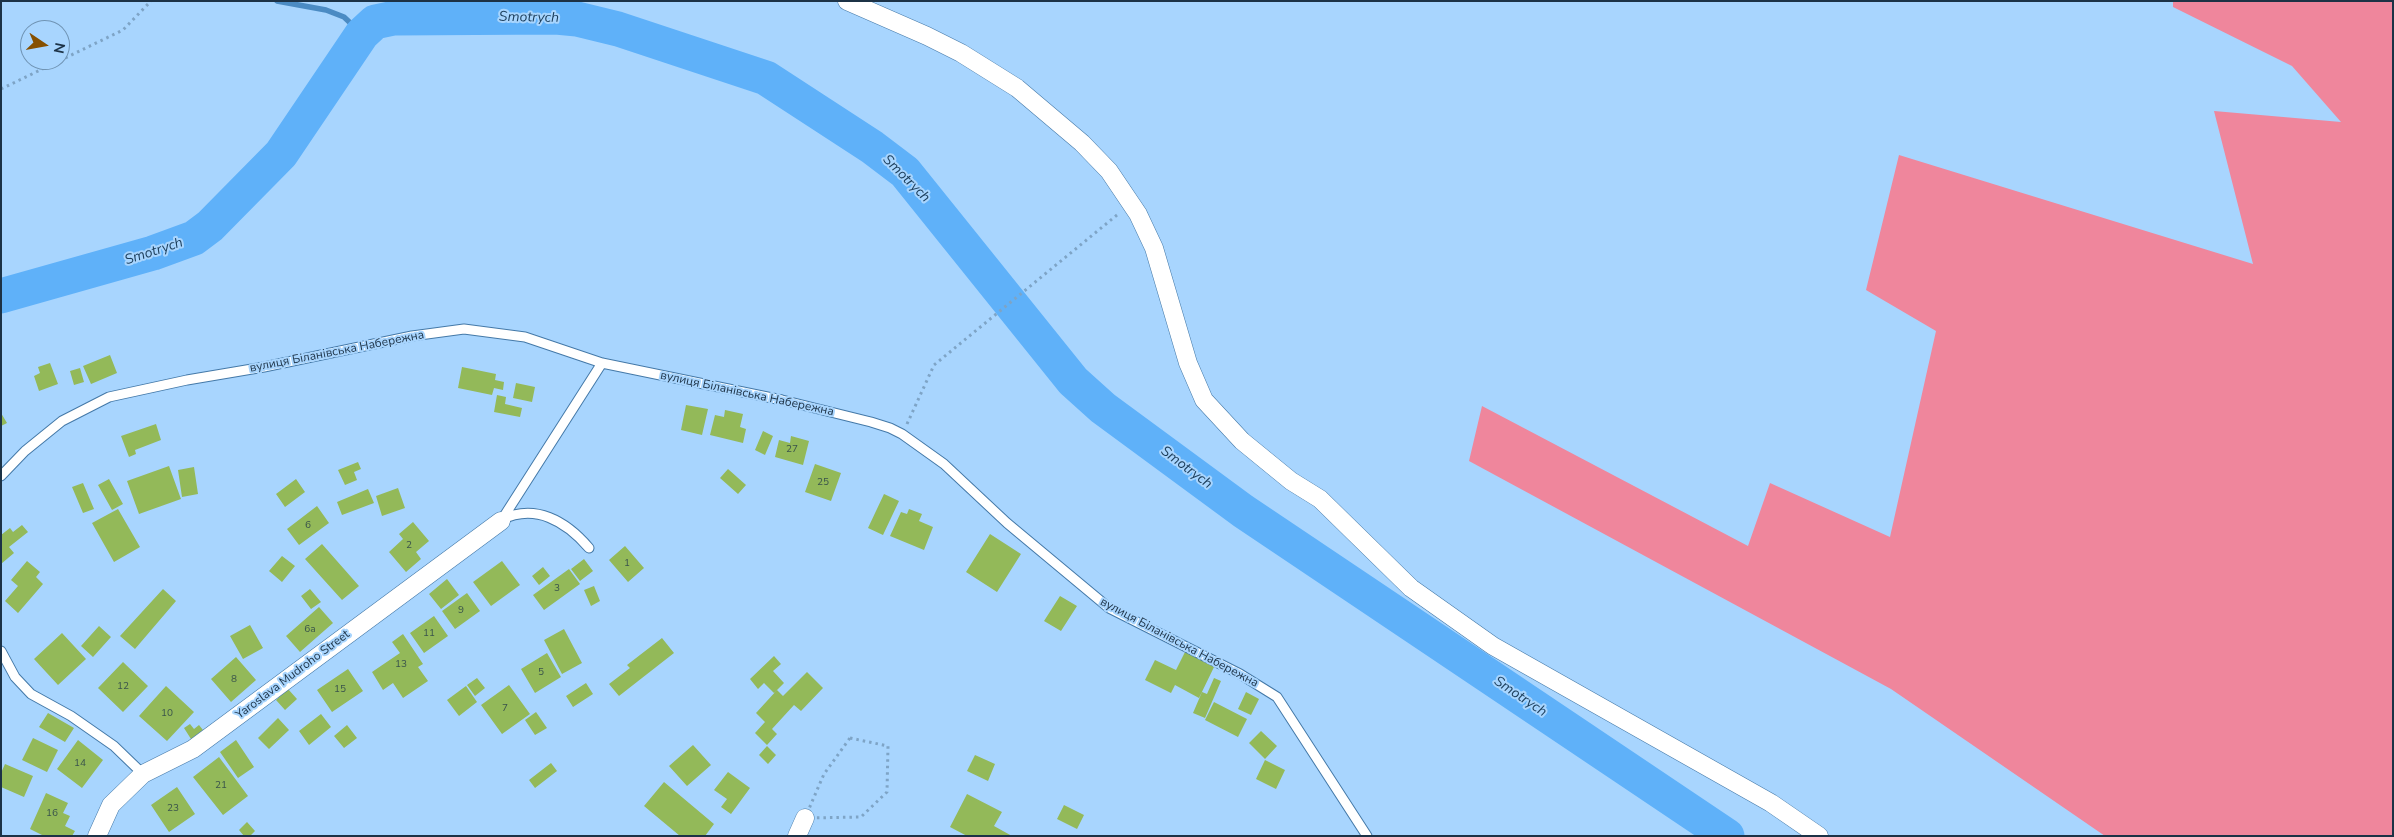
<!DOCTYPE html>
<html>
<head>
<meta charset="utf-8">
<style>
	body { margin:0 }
	#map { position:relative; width:2394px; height:837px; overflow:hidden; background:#a8d5fe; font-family:"Nunito Sans",sans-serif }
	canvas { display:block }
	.frame { position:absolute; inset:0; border:2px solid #1c3246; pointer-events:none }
	.north { position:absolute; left:20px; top:20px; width:50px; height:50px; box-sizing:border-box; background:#a8d5fe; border:1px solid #7094b4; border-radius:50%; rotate:102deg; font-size:14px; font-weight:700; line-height:20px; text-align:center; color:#1c3246 }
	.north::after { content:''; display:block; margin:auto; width:18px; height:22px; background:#865000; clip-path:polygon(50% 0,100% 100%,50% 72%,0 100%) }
</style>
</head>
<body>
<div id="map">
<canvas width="2394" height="837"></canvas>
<div class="frame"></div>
<div class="north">N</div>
</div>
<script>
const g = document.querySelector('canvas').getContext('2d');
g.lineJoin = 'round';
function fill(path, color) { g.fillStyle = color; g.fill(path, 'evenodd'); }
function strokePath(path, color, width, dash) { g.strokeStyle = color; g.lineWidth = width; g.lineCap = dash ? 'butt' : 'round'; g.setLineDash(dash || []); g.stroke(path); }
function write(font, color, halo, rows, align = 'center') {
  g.font = font + ' "Nunito Sans",sans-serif'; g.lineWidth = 4; g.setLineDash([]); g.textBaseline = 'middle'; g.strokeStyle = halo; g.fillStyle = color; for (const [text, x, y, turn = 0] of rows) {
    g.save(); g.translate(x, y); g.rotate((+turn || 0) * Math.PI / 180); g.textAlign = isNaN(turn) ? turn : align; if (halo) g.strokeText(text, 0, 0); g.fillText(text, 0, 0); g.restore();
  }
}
fill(new Path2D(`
	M 2173,1 L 2393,1 L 2393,836 L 2105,836 L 1891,689 L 1469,461 L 1482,406 L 1748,546 L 1770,483 L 1890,537 L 1936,331 L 1866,290 L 1899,155 L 2253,264 L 2214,111 L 2341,122 L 2292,66 L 2173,7 Z`), '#ef869c');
strokePath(new Path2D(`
	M 277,1 L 326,10 L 344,17 L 362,34`), '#4b8bc3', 5.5);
strokePath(new Path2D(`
	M 1,296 L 153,253 L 194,238 L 210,226 L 281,154 L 362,34 L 375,22 L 394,18 L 556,17 L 577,19 L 618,29 L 766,78 L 872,147 L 905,172 L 1073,381 L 1103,408 L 1243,511 L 1727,836`), '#5fb1f9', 35);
fill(new Path2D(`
	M 110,355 L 117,373 L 91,384 L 83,366 Z
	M 50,363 L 58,384 L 39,391 L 34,376 L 40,373 L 38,367 Z
	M 462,367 L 496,374 L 495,380 L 504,382 L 503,390 L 494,388 L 492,395 L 458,388 Z
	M 80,368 L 84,382 L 74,385 L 70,371 Z
	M 516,383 L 535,387 L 532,402 L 513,398 Z
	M 497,395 L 506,397 L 505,404 L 522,408 L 520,417 L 494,412 Z
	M 686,405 L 708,409 L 702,435 L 681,430 Z
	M 725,410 L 743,414 L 740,427 L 746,429 L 743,443 L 710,435 L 715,415 L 724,417 Z
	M 1,413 L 7,423 L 1,426 Z
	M 156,424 L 161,440 L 135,450 L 136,454 L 129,457 L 121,436 Z
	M 763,431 L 773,436 L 765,455 L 755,450 Z
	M 791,436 L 809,441 L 803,465 L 775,457 L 779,440 L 790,443 Z
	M 358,462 L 361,469 L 354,472 L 357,480 L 345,485 L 338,470 Z
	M 815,464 L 841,473 L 831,501 L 805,492 Z
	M 169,466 L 181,499 L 139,514 L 127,481 Z
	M 194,467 L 198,494 L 182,497 L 178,470 Z
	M 728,469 L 746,485 L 738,494 L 720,478 Z
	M 109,479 L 123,504 L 112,510 L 98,485 Z
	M 296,479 L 305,492 L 285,507 L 276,494 Z
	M 83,483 L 94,509 L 83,513 L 72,487 Z
	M 398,488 L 405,508 L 382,516 L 376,496 Z
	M 368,489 L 374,503 L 342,515 L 337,502 Z
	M 884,494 L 899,501 L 883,535 L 868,528 Z
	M 317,506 L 329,523 L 299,545 L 287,529 Z
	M 118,509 L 140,547 L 114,562 L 92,523 Z
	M 909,509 L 922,514 L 919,521 L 933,527 L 924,550 L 890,536 L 901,512 L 907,514 Z
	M 413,522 L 429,541 L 416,552 L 421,559 L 406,572 L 389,552 L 403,539 L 399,534 Z
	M 22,525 L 28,532 L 9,547 L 14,553 L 1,564 L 1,535 L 10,528 L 13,532 Z
	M 990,534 L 1021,554 L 997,592 L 966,572 Z
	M 322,544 L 359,586 L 342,600 L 305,559 Z
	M 625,546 L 644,568 L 628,582 L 609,560 Z
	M 282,556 L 295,566 L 282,582 L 269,571 Z
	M 584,559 L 593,571 L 580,581 L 571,569 Z
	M 27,561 L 40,572 L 36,577 L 43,584 L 18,613 L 5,601 L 18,586 L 11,580 Z
	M 502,561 L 520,585 L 491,606 L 473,582 Z
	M 543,567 L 550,576 L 539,585 L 532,576 Z
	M 569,569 L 580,584 L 544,610 L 533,595 Z
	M 447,579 L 459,595 L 441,609 L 429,594 Z
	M 594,586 L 600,601 L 591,606 L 584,590 Z
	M 163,589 L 176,601 L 135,649 L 120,636 Z
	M 310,589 L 321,602 L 311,609 L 301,596 Z
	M 467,593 L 480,611 L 455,629 L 442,611 Z
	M 1060,596 L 1077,606 L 1061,631 L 1044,621 Z
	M 319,607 L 333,623 L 300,652 L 286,636 Z
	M 434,616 L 448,636 L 424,653 L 410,633 Z
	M 250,625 L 263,648 L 243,659 L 230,636 Z
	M 99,626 L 111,637 L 93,657 L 81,646 Z
	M 564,629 L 582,663 L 562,674 L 544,640 Z
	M 62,633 L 86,659 L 58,685 L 34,659 Z
	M 403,634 L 423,664 L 418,667 L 428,681 L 403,698 L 393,683 L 383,690 L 372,672 L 400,653 L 392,642 Z
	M 662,638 L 674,653 L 619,696 L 609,684 L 630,668 L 627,665 Z
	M 1186,650 L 1215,665 L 1199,698 L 1175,685 L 1171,693 L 1145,680 L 1155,660 L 1176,670 Z
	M 547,653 L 561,677 L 535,693 L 521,669 Z
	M 774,656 L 781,664 L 773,671 L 784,683 L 774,693 L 764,683 L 758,689 L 750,679 Z
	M 236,657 L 256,680 L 231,702 L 211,679 Z
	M 123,662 L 148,686 L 123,712 L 98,688 Z
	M 348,669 L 363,691 L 332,712 L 317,690 Z
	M 807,672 L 823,688 L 801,711 L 794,705 L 772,729 L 777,734 L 767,745 L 755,733 L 765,722 L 756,713 L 777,690 L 783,696 Z
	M 477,678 L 485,688 L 475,696 L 467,685 Z
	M 1214,678 L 1221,681 L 1205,718 L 1193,713 L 1202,692 L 1207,694 Z
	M 586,683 L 593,694 L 573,707 L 566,696 Z
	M 509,685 L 530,714 L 502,734 L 481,705 Z
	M 166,686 L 194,712 L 167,741 L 139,716 Z
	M 466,686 L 477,702 L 459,716 L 447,700 Z
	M 288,689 L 297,699 L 285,710 L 276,700 Z
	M 1246,692 L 1259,699 L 1251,715 L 1238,709 Z
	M 1214,702 L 1247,719 L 1238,737 L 1205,720 Z
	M 536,712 L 547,728 L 535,735 L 525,720 Z
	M 48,713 L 74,728 L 65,742 L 39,727 Z
	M 321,714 L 331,727 L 309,745 L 299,731 Z
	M 278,718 L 289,730 L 269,749 L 258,738 Z
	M 190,724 L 194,729 L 199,725 L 203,730 L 191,739 L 184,728 Z
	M 347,725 L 357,738 L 344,748 L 334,736 Z
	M 1261,731 L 1277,746 L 1265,759 L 1249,743 Z
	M 33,738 L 58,750 L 47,772 L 22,760 Z
	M 78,740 L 103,760 L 82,788 L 57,769 Z
	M 236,740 L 254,767 L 238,778 L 220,752 Z
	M 693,745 L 711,765 L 687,786 L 669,766 Z
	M 767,746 L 776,755 L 768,764 L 759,755 Z
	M 975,755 L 995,764 L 988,781 L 967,771 Z
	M 219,757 L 248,796 L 223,815 L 193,777 Z
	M 1265,760 L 1285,770 L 1276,789 L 1256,779 Z
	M 551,763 L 557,771 L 535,788 L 529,780 Z
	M 5,764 L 33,776 L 24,797 L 1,787 L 1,773 Z
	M 728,772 L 750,788 L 731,814 L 721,807 L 727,799 L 714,790 Z
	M 664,782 L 714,824 L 705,836 L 680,836 L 644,806 Z
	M 177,787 L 195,814 L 169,832 L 151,805 Z
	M 46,793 L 68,803 L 63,813 L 70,816 L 65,826 L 75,831 L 72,836 L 44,836 L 30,829 Z
	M 967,794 L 1002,812 L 994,826 L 1012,836 L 967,836 L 950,827 Z
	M 1064,805 L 1084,815 L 1077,829 L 1057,819 Z
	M 247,822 L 255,831 L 250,836 L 244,836 L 239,830 Z`), '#93b959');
const service = new Path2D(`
	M 1,476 L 25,451 L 62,421 L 109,397 L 187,380 L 264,367 L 412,336 L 464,329 L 525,337 L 602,363 L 782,400 L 871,422 L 890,428 L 902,434 L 944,464 L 1007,523 L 1109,608 L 1240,674 L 1277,697 L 1367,836
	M 501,520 C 535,503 566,521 589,548
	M 501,521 L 602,363
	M 1,651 L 15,677 L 31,694 L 71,716 L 114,746 L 143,774`);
const minor = new Path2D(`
	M 847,1 L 927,36 L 961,53 L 1017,88 L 1082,143 L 1109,171 L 1138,214 L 1154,248 L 1188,363 L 1204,400 L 1242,441 L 1291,481 L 1320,499 L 1411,588 L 1493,646 L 1771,803 L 1819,836
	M 97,836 L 111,805 L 143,774 L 193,749 L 501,521
	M 797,836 L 805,818`);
strokePath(service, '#4479a8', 11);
strokePath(minor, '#4479a8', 19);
strokePath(new Path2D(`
	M 1,89 L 123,30 L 151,1
	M 907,424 L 934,365 L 1117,215
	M 850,738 L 888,746 L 887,792 L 861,817 L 805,818 L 824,774 Z`), '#7ea4c6', 3, [2.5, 4]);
strokePath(service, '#fff', 9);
strokePath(minor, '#fff', 18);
write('10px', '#3a544b', null, [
	["27",792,450],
	["25",823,483],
	["6",308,526],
	["2",409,546],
	["1",627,564],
	["3",557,589],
	["9",461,611],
	["6а",310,630],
	["11",429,634],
	["13",401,665],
	["5",541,673],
	["8",234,680],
	["12",123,687],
	["15",340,690],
	["7",505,709],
	["10",167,714],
	["14",80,764],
	["21",221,786],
	["23",173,809],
	["16",52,814]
]);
write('12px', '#1c3246', '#a8d5fe', [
	["вулиця Біланівська Набережна",337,352,-11],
	["вулиця Біланівська Набережна",747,394,12],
	["вулиця Біланівська Набережна",1179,643,28],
	["Yaroslava Mudroho Street",293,675,-37]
]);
write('italic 14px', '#1b3d5a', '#a8d5fe', [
	["Smotrych",529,18,1],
	["Smotrych",906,179,45],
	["Smotrych",154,252,-18],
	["Smotrych",1186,468,37],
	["Smotrych",1520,697,34]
]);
</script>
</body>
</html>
